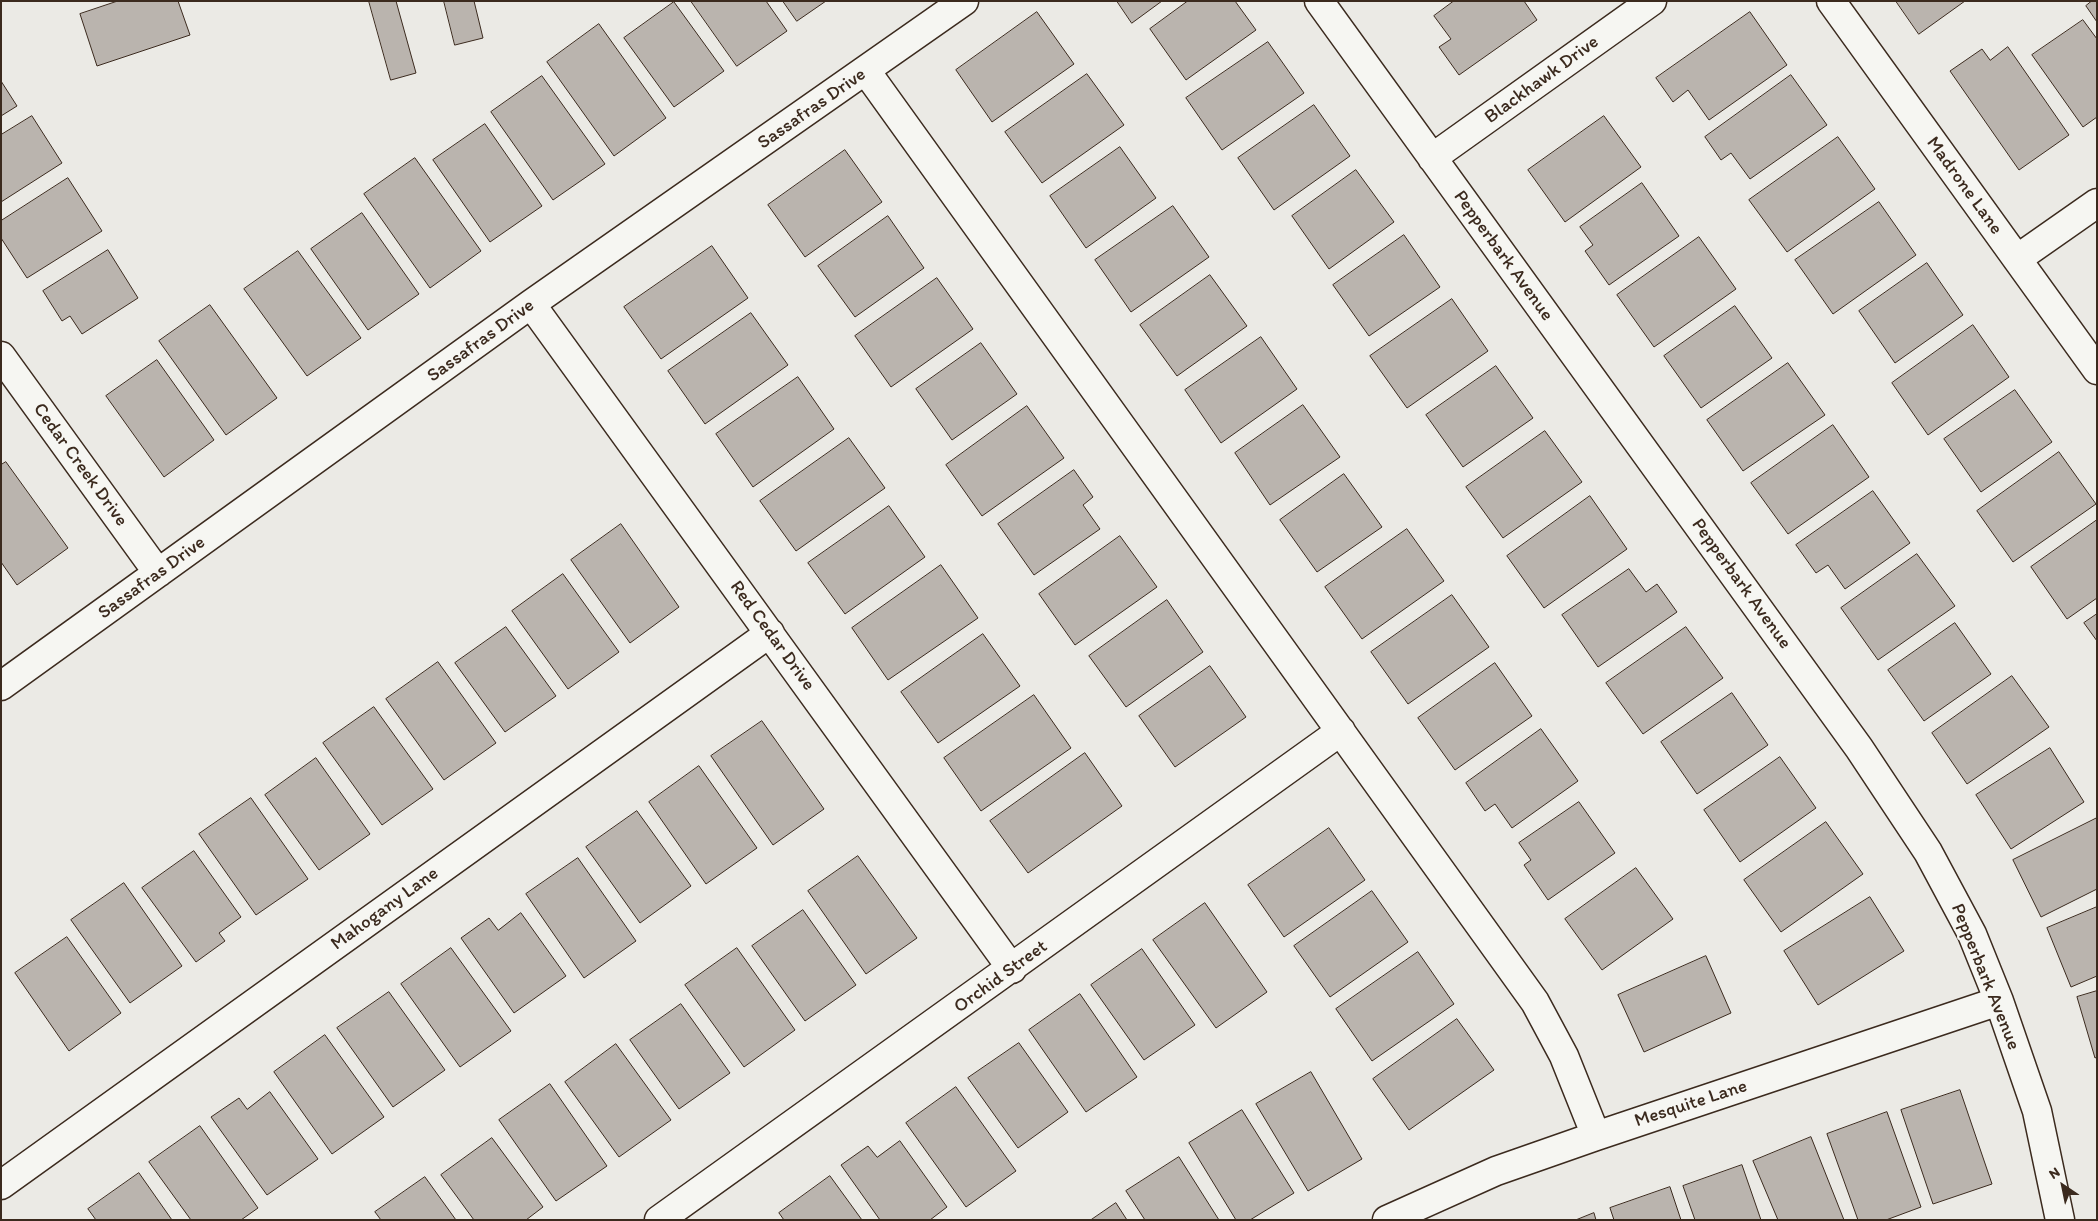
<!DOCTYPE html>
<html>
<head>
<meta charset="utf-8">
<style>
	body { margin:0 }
	#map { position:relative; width:2098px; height:1221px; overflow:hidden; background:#ebeae5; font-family:Itim,sans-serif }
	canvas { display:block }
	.frame { position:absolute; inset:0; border:2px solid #3b2a1e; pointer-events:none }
	.north { position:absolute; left:2038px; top:1161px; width:50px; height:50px; -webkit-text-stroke:4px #f6f6f2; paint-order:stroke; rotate:326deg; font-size:14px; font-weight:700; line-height:20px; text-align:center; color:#3b2a1e }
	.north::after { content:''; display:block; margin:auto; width:18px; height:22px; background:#3b2a1e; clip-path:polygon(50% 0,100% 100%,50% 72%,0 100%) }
</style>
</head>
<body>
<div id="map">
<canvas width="2098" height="1221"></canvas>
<div class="frame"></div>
<div class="north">N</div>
</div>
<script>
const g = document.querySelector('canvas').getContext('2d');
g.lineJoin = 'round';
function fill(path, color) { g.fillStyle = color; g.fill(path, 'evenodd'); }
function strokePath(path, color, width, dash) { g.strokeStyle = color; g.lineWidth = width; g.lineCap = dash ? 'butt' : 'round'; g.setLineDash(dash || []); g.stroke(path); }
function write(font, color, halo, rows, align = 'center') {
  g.font = font + ' Itim,sans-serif'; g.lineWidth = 4.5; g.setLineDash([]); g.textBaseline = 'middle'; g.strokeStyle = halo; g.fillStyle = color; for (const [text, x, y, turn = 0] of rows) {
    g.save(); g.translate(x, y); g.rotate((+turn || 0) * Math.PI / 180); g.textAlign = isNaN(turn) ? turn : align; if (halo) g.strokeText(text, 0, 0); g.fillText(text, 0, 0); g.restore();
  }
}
const building = new Path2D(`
	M 118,1 L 178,1 L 190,35 L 97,66 L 80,14 Z
	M 369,1 L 396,1 L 416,73 L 391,80 Z
	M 444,1 L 474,1 L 483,38 L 455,45 Z
	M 691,1 L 766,1 L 787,31 L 737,66 Z
	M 783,1 L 826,1 L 797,21 Z
	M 1117,1 L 1162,1 L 1132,23 Z
	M 1188,1 L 1235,1 L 1256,30 L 1186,80 L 1150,29 Z
	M 1454,1 L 1524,1 L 1537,20 L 1459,75 L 1439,47 L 1451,39 L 1434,16 Z
	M 1896,1 L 1965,1 L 1919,34 Z
	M 2092,1 L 2097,1 L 2097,22 L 2086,6 Z
	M 674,2 L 724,71 L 674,107 L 624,38 Z
	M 1037,12 L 1074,64 L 992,122 L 956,70 Z
	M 1750,12 L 1787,65 L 1709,120 L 1688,90 L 1673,102 L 1656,78 Z
	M 2083,20 L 2097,39 L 2097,117 L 2083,127 L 2032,55 Z
	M 599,24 L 666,118 L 614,156 L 547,62 Z
	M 1268,42 L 1304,93 L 1222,150 L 1186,98 Z
	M 2008,47 L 2069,135 L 2019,170 L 1950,71 L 1982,49 L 1990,60 Z
	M 1087,74 L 1124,125 L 1042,183 L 1005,132 Z
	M 1791,75 L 1827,125 L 1750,179 L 1731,153 L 1721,160 L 1705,137 Z
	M 542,76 L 605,164 L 553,200 L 491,112 Z
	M 1,81 L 17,106 L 1,116 Z
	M 1314,105 L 1350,156 L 1274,210 L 1238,158 Z
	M 32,116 L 62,163 L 1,202 L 1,135 Z
	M 1604,116 L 1641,167 L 1565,222 L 1528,170 Z
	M 485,124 L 542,206 L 490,242 L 433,160 Z
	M 1838,137 L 1875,189 L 1787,252 L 1749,200 Z
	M 1120,147 L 1156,198 L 1086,248 L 1050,196 Z
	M 845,150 L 882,202 L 805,257 L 768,205 Z
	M 415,158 L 481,251 L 430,288 L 364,194 Z
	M 1356,170 L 1394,222 L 1329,269 L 1292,216 Z
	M 68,178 L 102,231 L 27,278 L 1,238 L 1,221 Z
	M 1642,183 L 1679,236 L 1609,285 L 1585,251 L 1593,245 L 1580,227 Z
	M 1879,202 L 1916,255 L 1833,314 L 1795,260 Z
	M 1173,206 L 1209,257 L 1131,312 L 1095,260 Z
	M 362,213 L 419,294 L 368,330 L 311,249 Z
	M 888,216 L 924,268 L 855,317 L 818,266 Z
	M 1404,235 L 1440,287 L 1369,336 L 1333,285 Z
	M 1699,237 L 1736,289 L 1654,347 L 1617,295 Z
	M 712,246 L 748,298 L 661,359 L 624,307 Z
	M 108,250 L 138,298 L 82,334 L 70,316 L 62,321 L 43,291 Z
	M 298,251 L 361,338 L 307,376 L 244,289 Z
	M 1927,263 L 1963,315 L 1895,363 L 1859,311 Z
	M 1210,275 L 1247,326 L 1177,376 L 1140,325 Z
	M 937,278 L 973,329 L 891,387 L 855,336 Z
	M 1452,299 L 1488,351 L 1407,408 L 1370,356 Z
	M 210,305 L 277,398 L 226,435 L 159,341 Z
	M 1735,306 L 1772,358 L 1701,408 L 1664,356 Z
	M 751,313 L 788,365 L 705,424 L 668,371 Z
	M 1973,325 L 2009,377 L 1928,435 L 1892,383 Z
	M 1261,337 L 1297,389 L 1221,443 L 1185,390 Z
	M 981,343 L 1017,394 L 952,440 L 916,389 Z
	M 157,360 L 214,440 L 164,477 L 106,396 Z
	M 1788,363 L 1825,415 L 1743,471 L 1707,420 Z
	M 1496,366 L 1533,418 L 1463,467 L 1426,415 Z
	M 798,377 L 834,429 L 753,487 L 716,434 Z
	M 2015,390 L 2052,442 L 1981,492 L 1944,439 Z
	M 1303,405 L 1340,457 L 1270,505 L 1235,453 Z
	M 1027,406 L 1064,458 L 982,516 L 946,465 Z
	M 1833,425 L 1869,477 L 1788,534 L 1751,483 Z
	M 1545,431 L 1582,482 L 1503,538 L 1466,487 Z
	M 849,438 L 885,488 L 796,551 L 760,501 Z
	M 2059,452 L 2096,504 L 2013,562 L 1977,511 Z
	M 6,462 L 68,548 L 17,585 L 1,562 L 1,465 Z
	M 1074,470 L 1093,497 L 1083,505 L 1100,529 L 1034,575 L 998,524 Z
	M 1344,474 L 1382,527 L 1317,572 L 1280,520 Z
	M 1873,491 L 1910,543 L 1845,589 L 1828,565 L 1816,573 L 1796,545 Z
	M 1590,496 L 1627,549 L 1544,608 L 1507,556 Z
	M 889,506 L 925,557 L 845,614 L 808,563 Z
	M 2097,520 L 2097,598 L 2067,619 L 2031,567 Z
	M 621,524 L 679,607 L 630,643 L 571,560 Z
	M 1407,529 L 1444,581 L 1362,639 L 1325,587 Z
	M 1120,536 L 1157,587 L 1075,645 L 1039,594 Z
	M 1917,554 L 1955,606 L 1878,660 L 1841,608 Z
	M 941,565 L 978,618 L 888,680 L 852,628 Z
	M 1629,569 L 1646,592 L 1657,584 L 1677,612 L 1598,667 L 1562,615 Z
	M 563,574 L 619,652 L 568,689 L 512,611 Z
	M 1452,595 L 1489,647 L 1408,704 L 1371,652 Z
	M 1167,600 L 1203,652 L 1126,707 L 1089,656 Z
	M 2097,614 L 2097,641 L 2084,623 Z
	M 1955,623 L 1991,674 L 1924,721 L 1888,670 Z
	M 506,627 L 556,696 L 505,732 L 455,663 Z
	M 1686,627 L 1723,678 L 1643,734 L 1606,683 Z
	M 983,634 L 1020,686 L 938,743 L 901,692 Z
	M 438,662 L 496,743 L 444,780 L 386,699 Z
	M 1495,663 L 1532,716 L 1455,770 L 1418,718 Z
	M 1210,666 L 1246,717 L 1175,767 L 1139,716 Z
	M 2012,676 L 2049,727 L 1967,784 L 1932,733 Z
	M 1732,693 L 1768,745 L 1697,794 L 1661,742 Z
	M 1034,695 L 1071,748 L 981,811 L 944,758 Z
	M 374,707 L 433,789 L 382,825 L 323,743 Z
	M 762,721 L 824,809 L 773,845 L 711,756 Z
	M 1541,729 L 1578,781 L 1512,828 L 1495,804 L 1485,811 L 1466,783 Z
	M 2050,748 L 2084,802 L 2011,849 L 1976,795 Z
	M 1085,753 L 1122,806 L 1028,873 L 990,821 Z
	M 1780,757 L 1816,808 L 1740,862 L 1704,810 Z
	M 316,758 L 370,834 L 319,870 L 265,795 Z
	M 699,766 L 757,848 L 706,884 L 649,802 Z
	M 251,798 L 308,879 L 256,915 L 199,834 Z
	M 1579,802 L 1615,853 L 1548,900 L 1524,865 L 1531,860 L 1519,843 Z
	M 637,811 L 691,886 L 640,923 L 586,847 Z
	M 2097,818 L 2097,889 L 2041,917 L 2013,860 Z
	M 1826,822 L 1863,874 L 1781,932 L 1744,880 Z
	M 1329,828 L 1365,880 L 1284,937 L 1248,885 Z
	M 194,851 L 241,917 L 219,933 L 225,941 L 196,962 L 142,888 Z
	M 858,856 L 917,938 L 866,974 L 808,891 Z
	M 578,858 L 636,941 L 584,978 L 526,894 Z
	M 1636,868 L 1673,919 L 1602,970 L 1565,919 Z
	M 124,883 L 182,966 L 130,1003 L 71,920 Z
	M 1372,891 L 1408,942 L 1330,997 L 1294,946 Z
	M 1870,897 L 1904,951 L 1818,1005 L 1784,951 Z
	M 1205,903 L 1267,992 L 1216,1028 L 1153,940 Z
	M 2097,907 L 2097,976 L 2071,987 L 2047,928 Z
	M 803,910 L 856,985 L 805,1021 L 752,946 Z
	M 521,913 L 566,976 L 514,1013 L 461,938 L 489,918 L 498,930 Z
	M 67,937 L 121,1013 L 69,1051 L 15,973 Z
	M 451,948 L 511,1031 L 460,1067 L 401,984 Z
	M 737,948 L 795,1030 L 744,1067 L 685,985 Z
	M 1142,949 L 1195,1025 L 1144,1060 L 1091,985 Z
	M 1418,952 L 1454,1004 L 1372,1061 L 1336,1009 Z
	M 1706,956 L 1731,1013 L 1644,1052 L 1618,995 Z
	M 2097,991 L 2097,1057 L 2095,1058 L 2077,997 Z
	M 389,992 L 445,1070 L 393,1107 L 337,1028 Z
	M 1080,994 L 1137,1077 L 1086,1112 L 1029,1030 Z
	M 681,1004 L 730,1073 L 679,1109 L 630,1040 Z
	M 1457,1019 L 1494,1070 L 1409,1130 L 1373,1079 Z
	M 325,1035 L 384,1117 L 332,1154 L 274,1072 Z
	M 1019,1043 L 1068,1112 L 1018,1148 L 968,1078 Z
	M 616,1044 L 671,1120 L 619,1157 L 565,1082 Z
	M 1311,1072 L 1362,1159 L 1308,1191 L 1256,1104 Z
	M 550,1084 L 607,1166 L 556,1201 L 499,1120 Z
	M 956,1087 L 1016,1171 L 966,1207 L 906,1123 Z
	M 1960,1090 L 1992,1184 L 1933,1204 L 1901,1110 Z
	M 270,1092 L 318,1159 L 267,1195 L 211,1117 L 239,1098 L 247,1109 Z
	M 1242,1110 L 1294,1193 L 1250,1220 L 1236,1220 L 1189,1143 Z
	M 1887,1112 L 1921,1207 L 1886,1220 L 1858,1220 L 1827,1134 Z
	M 200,1126 L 258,1208 L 241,1220 L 191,1220 L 149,1162 Z
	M 1811,1137 L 1844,1220 L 1778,1220 L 1753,1161 Z
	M 492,1138 L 543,1207 L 526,1220 L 474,1220 L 441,1175 Z
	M 900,1141 L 947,1207 L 930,1220 L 880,1220 L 841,1165 L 868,1146 L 877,1157 Z
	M 1179,1157 L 1219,1220 L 1145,1220 L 1126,1191 Z
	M 1742,1165 L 1761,1220 L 1695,1220 L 1683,1186 Z
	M 139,1173 L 172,1220 L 96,1220 L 88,1209 Z
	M 830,1176 L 862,1220 L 784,1220 L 779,1213 Z
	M 425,1177 L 456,1220 L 381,1220 L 375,1212 Z
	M 1670,1187 L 1681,1220 L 1614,1220 L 1610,1208 Z
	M 1116,1203 L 1127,1220 L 1091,1220 Z
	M 1594,1213 L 1596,1220 L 1576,1220 Z`);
fill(building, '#bab4ae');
strokePath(building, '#3b2a1e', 1);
const minor = new Path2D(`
	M 1319,1 L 1859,748 L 1928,852 L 1972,934 L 1999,1001 L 2037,1111 L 2060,1220
	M 1831,1 L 2097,370
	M 866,71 L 1535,1002 L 1564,1056 L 1596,1136
	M 1432,158 L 1652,1
	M 2017,259 L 2097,203
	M 531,304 L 1012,969
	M 1,356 L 158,573
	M 1,686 L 531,304 L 964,1
	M 1,1185 L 770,633
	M 659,1220 L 1341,731
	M 1387,1220 L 1496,1171 L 1596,1136 L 1999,1001`);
strokePath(minor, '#3b2a1e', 31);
strokePath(minor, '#f6f6f2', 28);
write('19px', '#3b2a1e', '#f6f6f2', [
	["Blackhawk Drive",1542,80,-36],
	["Sassafras Drive",812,109,-35],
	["Madrone Lane",1964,186,54],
	["Pepperbark Avenue",1503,256,54],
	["Sassafras Drive",481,341,-36],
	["Cedar Creek Drive",80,465,54],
	["Sassafras Drive",152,578,-36],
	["Pepperbark Avenue",1741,584,54],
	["Red Cedar Drive",772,636,54],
	["Mahogany Lane",385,909,-36],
	["Orchid Street",1001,977,-36],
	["Pepperbark Avenue",1985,977,68],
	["Mesquite Lane",1691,1104,-18]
]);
</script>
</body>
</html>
